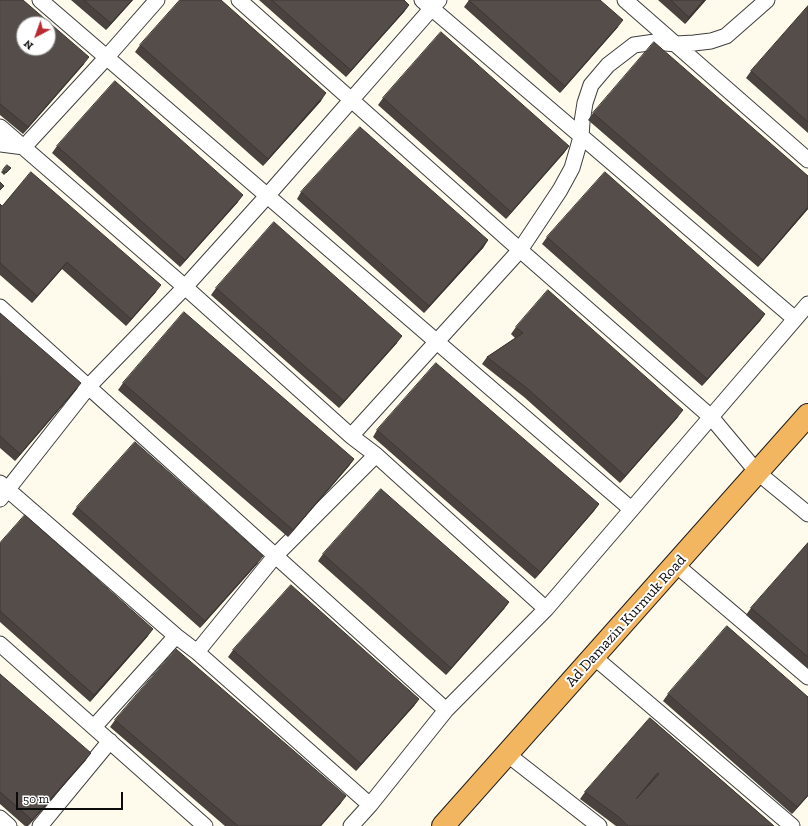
<!DOCTYPE html>
<html>
<head>
<meta charset="utf-8">
<style>
	body { margin:0 }
	#map { position:relative; width:808px; height:826px; overflow:hidden; background:#fefbec; font-family:"Zilla Slab",serif }
	canvas { display:block }
	.north { position:absolute; left:16px; top:16px; width:40px; height:40px; box-sizing:border-box; background:#fff; border:1px solid #9e9e9e; border-radius:50%; rotate:221deg; font-size:11px; font-weight:700; line-height:16px; text-align:center; color:#0c0c0c }
	.north::after { content:''; display:block; margin:auto; width:14px; height:18px; background:#b82932; clip-path:polygon(50% 0,100% 100%,50% 72%,0 100%) }
	.scale { position:absolute; left:16px; top:792px; width:107px; height:18px; box-sizing:border-box; border:2px solid #0c0c0c; border-top:0; padding-left:5px; font-size:12px; line-height:14px; white-space:nowrap; color:#0c0c0c; -webkit-text-stroke:3px #fff; paint-order:stroke }
</style>
</head>
<body>
<div id="map">
<canvas width="808" height="826"></canvas>
<div class="north">N</div>
<div class="scale">50 m</div>
</div>
<script>
const g = document.querySelector('canvas').getContext('2d');
g.lineJoin = 'round';
function strokePath(path, color, width, dash) { g.strokeStyle = color; g.lineWidth = width; g.lineCap = dash ? 'butt' : 'round'; g.setLineDash(dash || []); g.stroke(path); }
function fill(path, color) { g.fillStyle = color; g.fill(path, 'evenodd'); }
function write(font, color, halo, rows, align = 'center') {
  g.font = font + ' "Zilla Slab",serif'; g.lineWidth = 4; g.setLineDash([]); g.textBaseline = 'middle'; g.strokeStyle = halo; g.fillStyle = color; for (const [text, x, y, turn = 0] of rows) {
    g.save(); g.translate(x, y); g.rotate((+turn || 0) * Math.PI / 180); g.textAlign = isNaN(turn) ? turn : align; if (halo) g.strokeText(text, 0, 0); g.fillText(text, 0, 0); g.restore();
  }
}
const minor = new Path2D(`
	M 40,0 L 631,509
	M 239,0 L 520,250 L 711,417 L 757,472 L 808,514
	M 422,0 L 795,319
	M 625,0 L 808,160
	M 0,127 L 185,287 L 351,436 L 376,455 L 546,609
	M 0,144 L 24,147 L 106,58 L 157,0
	M 0,307 L 446,710
	M 351,436 L 520,250 L 560,190 L 572,168 L 581,137 L 582,122 L 585,103 L 591,85 L 608,65 L 634,45 L 655,42 L 676,44 L 694,43 L 711,41 L 726,36 L 767,0
	M 0,483 L 176,636 L 197,652 L 370,805
	M 0,499 L 89,386 L 185,287 L 267,196 L 439,0
	M 676,565 L 808,677
	M 0,644 L 205,826
	M 197,652 L 275,556 L 376,455
	M 594,657 L 792,826
	M 94,727 L 176,636
	M 507,754 L 599,826
	M 0,818 L 9,826
	M 40,826 L 110,741
	M 351,826 L 370,805 L 446,710 L 546,609 L 808,304`);
const trunk = new Path2D(`
	M 443,826 L 808,415`);
strokePath(minor, '#3f3f3f', 17);
strokePath(trunk, '#1d1d1d', 24);
strokePath(minor, '#fff', 15);
strokePath(trunk, '#f2b560', 22);
fill(new Path2D(`
	M 0,0 L 84,64 L 23,134 L 0,115 Z
	M 71,0 L 133,0 L 106,30 Z
	M 259,0 L 404,0 L 409,5 L 404,12 L 346,77 Z
	M 469,0 L 618,27 L 560,93 L 464,7 Z
	M 658,0 L 706,0 L 685,24 Z
	M 808,6 L 808,133 L 746,78 L 751,71 Z
	M 140,45 L 321,101 L 263,166 L 135,52 Z
	M 383,98 L 569,146 L 564,153 L 506,219 L 378,105 Z
	M 593,113 L 808,209 L 758,267 L 588,120 Z
	M 57,146 L 238,202 L 180,267 L 52,153 Z
	M 3,170 L 9,170 L 4,175 L 1,172 Z
	M 301,192 L 488,240 L 483,248 L 424,313 L 297,199 Z
	M 0,204 L 2,206 L 156,292 L 126,326 L 62,269 L 32,303 L 0,275 Z
	M 547,237 L 765,314 L 760,321 L 702,386 L 542,244 Z
	M 216,288 L 397,343 L 339,408 L 211,295 Z
	M 0,313 L 76,390 L 15,461 L 0,448 Z
	M 516,327 L 678,417 L 620,483 L 524,397 L 482,364 L 487,357 L 515,338 L 511,334 Z
	M 123,383 L 354,459 L 349,466 L 288,537 L 118,390 Z
	M 377,430 L 599,504 L 594,511 L 535,579 L 373,437 Z
	M 77,507 L 258,563 L 200,628 L 72,514 Z
	M 0,543 L 148,636 L 90,702 L 0,622 Z
	M 808,543 L 808,669 L 746,615 L 751,608 Z
	M 323,554 L 509,602 L 504,609 L 446,675 L 318,561 Z
	M 233,650 L 419,699 L 414,706 L 356,771 L 228,657 Z
	M 0,674 L 86,760 L 28,826 L 25,826 L 0,804 Z
	M 668,694 L 808,697 L 808,796 L 792,814 L 663,701 Z
	M 650,718 L 774,826 L 616,826 L 580,799 L 585,792 Z
	M 115,720 L 341,803 L 321,826 L 225,826 L 110,727 Z`), '#49423f');
fill(new Path2D(`
	M 132,0 L 133,0 L 106,30 L 111,23 Z
	M 704,0 L 706,0 L 685,24 L 689,17 Z
	M 409,5 L 404,12 L 346,77 L 351,70 Z
	M 623,20 L 618,27 L 560,93 L 565,86 Z
	M 89,57 L 84,64 L 23,134 L 28,127 Z
	M 326,93 L 321,101 L 263,166 L 268,159 Z
	M 569,146 L 564,153 L 506,219 L 511,212 Z
	M 243,195 L 238,202 L 180,267 L 185,260 Z
	M 808,207 L 808,209 L 758,267 L 763,260 Z
	M 488,240 L 483,248 L 424,313 L 429,306 Z
	M 67,262 L 62,269 L 32,303 L 37,296 Z
	M 161,285 L 156,292 L 126,326 L 131,319 Z
	M 765,314 L 760,321 L 702,386 L 707,379 Z
	M 402,336 L 397,343 L 339,408 L 344,401 Z
	M 81,383 L 76,390 L 15,461 L 20,454 Z
	M 683,410 L 678,417 L 620,483 L 625,476 Z
	M 354,459 L 349,466 L 288,537 L 293,530 Z
	M 599,504 L 594,511 L 535,579 L 540,572 Z
	M 263,556 L 258,563 L 200,628 L 205,621 Z
	M 509,602 L 504,609 L 446,675 L 451,668 Z
	M 153,629 L 148,636 L 90,702 L 94,695 Z
	M 419,699 L 414,706 L 356,771 L 361,764 Z
	M 91,753 L 86,760 L 28,826 L 32,820 Z
	M 658,773 L 653,780 L 640,795 L 645,788 Z
	M 808,795 L 808,796 L 792,814 L 797,807 Z
	M 346,796 L 341,803 L 321,826 L 320,826 Z`), '#3c3633');
const building = new Path2D(`
	M 0,0 L 23,0 L 89,57 L 28,127 L 0,104 ZM 24,24 L 48,24 L 48,48 L 24,48 Z
	M 84,0 L 132,0 L 111,23 Z
	M 180,0 L 221,0 L 326,93 L 268,159 L 140,45 Z
	M 272,0 L 404,0 L 409,5 L 351,70 Z
	M 469,0 L 600,0 L 623,20 L 565,86 Z
	M 671,0 L 704,0 L 689,17 Z
	M 808,6 L 808,122 L 751,71 Z
	M 441,32 L 569,146 L 511,212 L 383,98 Z
	M 654,42 L 808,176 L 808,207 L 763,260 L 593,113 Z
	M 115,81 L 243,195 L 185,260 L 57,146 Z
	M 360,127 L 488,240 L 429,306 L 301,192 Z
	M 7,165 L 11,168 L 6,173 L 3,170 Z
	M 31,172 L 161,285 L 131,319 L 67,262 L 37,296 L 0,263 L 0,204 L 2,206 Z
	M 605,172 L 765,314 L 707,379 L 547,237 Z
	M 0,182 L 4,186 L 0,190 Z
	M 274,222 L 402,336 L 344,401 L 216,288 Z
	M 548,290 L 683,410 L 625,476 L 529,390 L 487,357 L 523,333 L 516,327 Z
	M 184,312 L 354,459 L 293,530 L 123,383 Z
	M 0,313 L 81,383 L 20,454 L 0,436 Z
	M 436,363 L 599,504 L 540,572 L 377,430 Z
	M 135,442 L 263,556 L 205,621 L 77,507 Z
	M 381,489 L 509,602 L 451,668 L 323,554 Z
	M 25,515 L 153,629 L 94,695 L 0,611 L 0,543 Z
	M 808,543 L 808,657 L 751,608 Z
	M 291,585 L 419,699 L 361,764 L 233,650 Z
	M 727,626 L 808,697 L 808,795 L 797,807 L 668,694 Z
	M 176,649 L 346,796 L 320,826 L 238,826 L 115,720 Z
	M 0,674 L 91,753 L 32,820 L 0,792 Z
	M 650,718 L 774,826 L 628,826 L 620,818 L 585,792 ZM 658,773 L 659,774 L 636,799 L 645,788 Z`);
fill(building, '#554d49');
strokePath(building, '#3c3633', 1);
write('15px', '#0c0c0c', '#fff', [
	["Ad Damazin Kurmuk Road",626,621,-48]
]);
</script>
</body>
</html>
